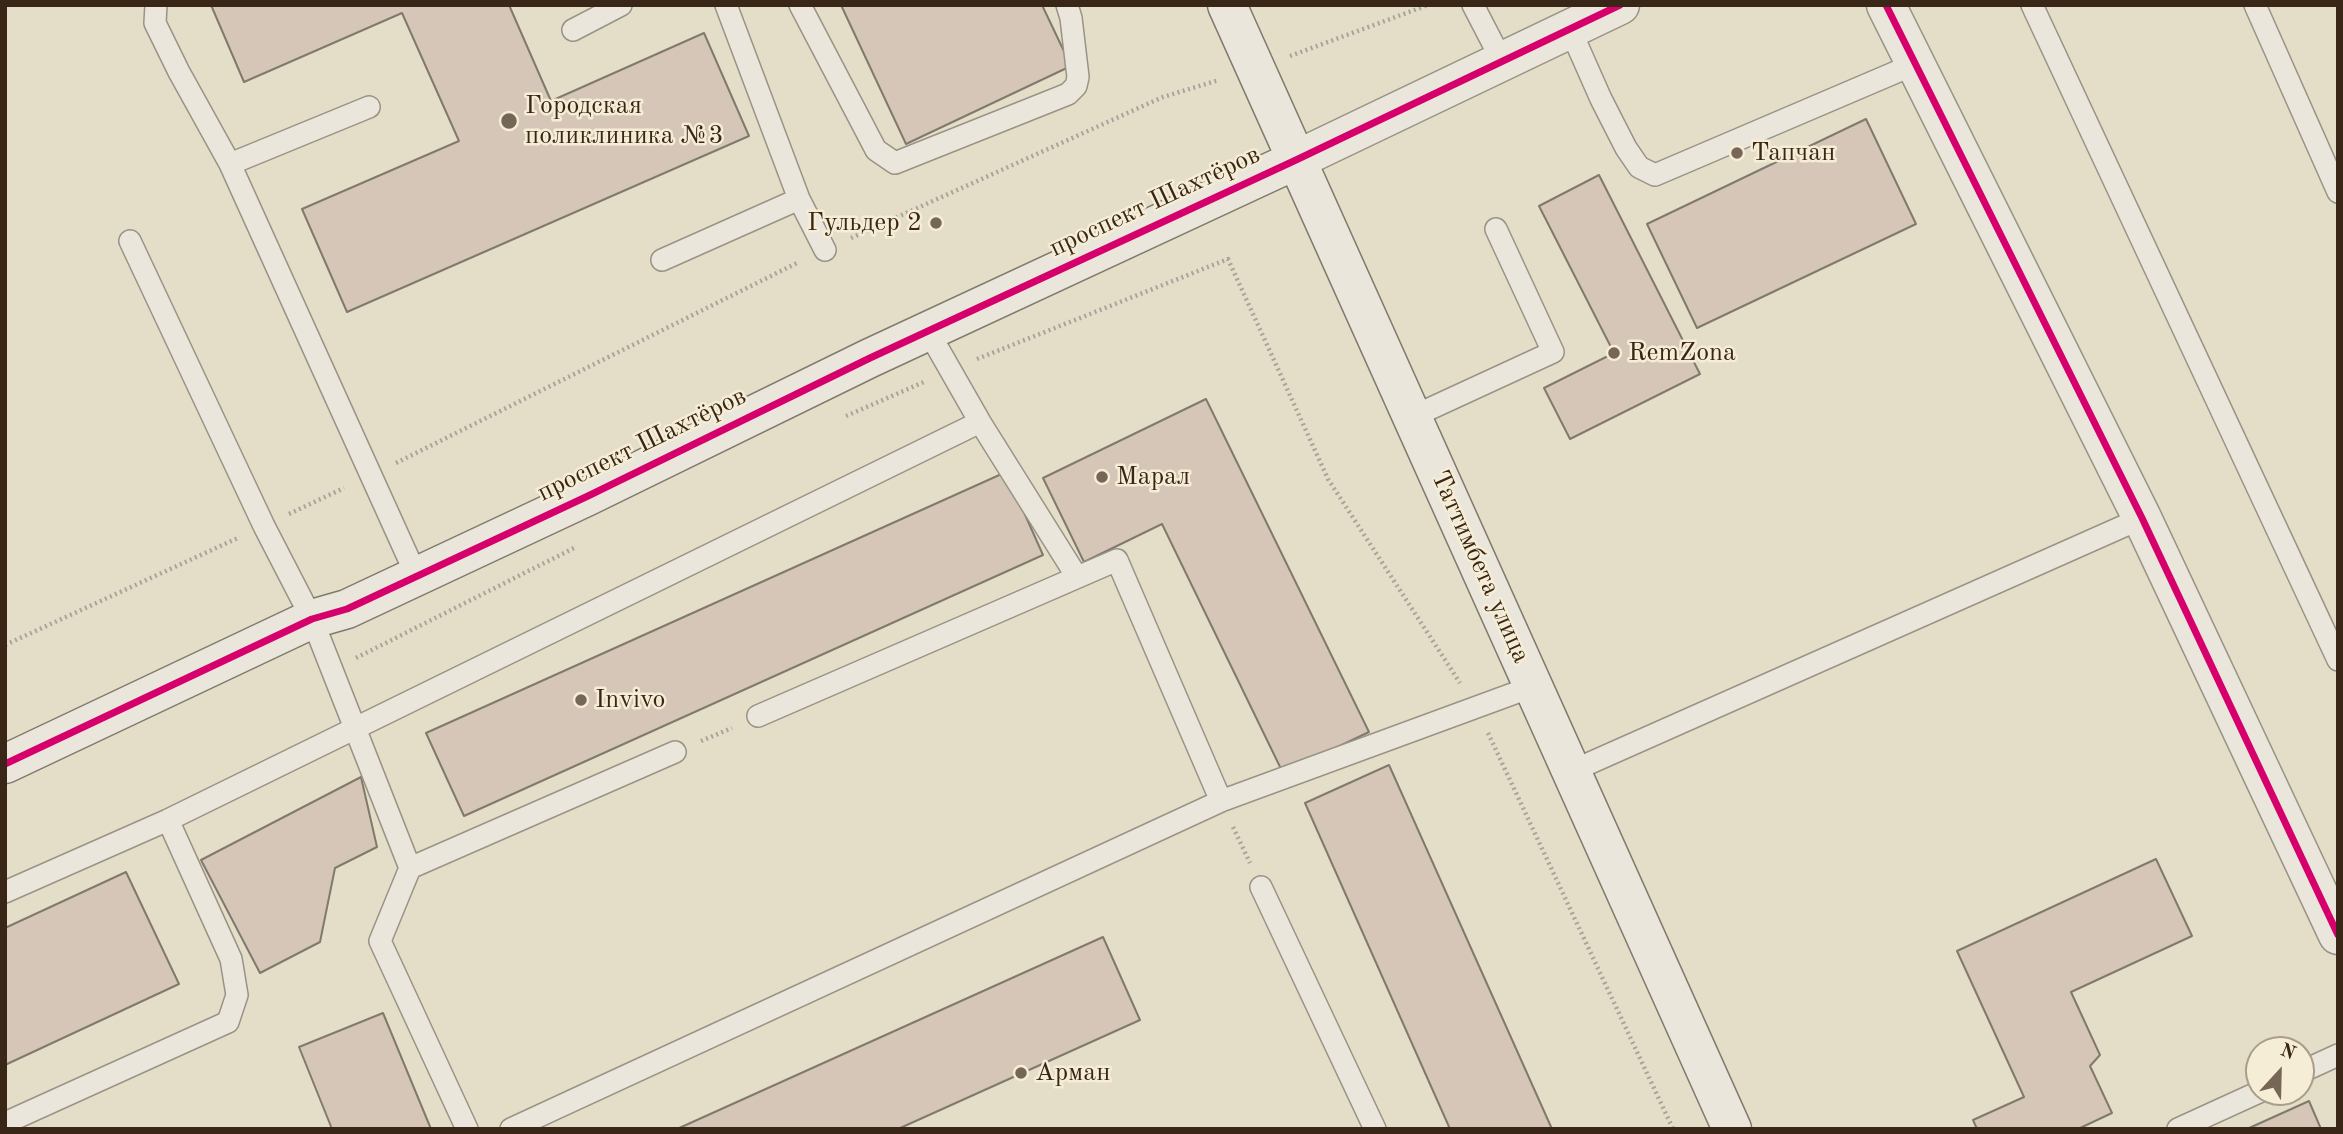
<!DOCTYPE html>
<html>
<head>
<meta charset="utf-8">
<style>
	body { margin:0 }
	#map { position:relative; width:2343px; height:1134px; overflow:hidden; background:#e4dec9; font-family:"Old Standard TT",serif }
	canvas { display:block }
	.frame { position:absolute; inset:0; border:7px solid #3a2617; pointer-events:none }
	.north { position:absolute; left:2245px; top:1036px; width:70px; height:70px; box-sizing:border-box; background:#f5edd5; border:2px solid #aa9d89; border-radius:50%; rotate:22deg; font-size:19px; font-weight:700; line-height:28px; text-align:center; color:#3a2617 }
	.north::after { content:''; display:block; margin:auto; width:24px; height:32px; background:#766655; clip-path:polygon(50% 0,100% 100%,50% 72%,0 100%) }
</style>
</head>
<body>
<div id="map">
<canvas width="2343" height="1134"></canvas>
<div class="frame"></div>
<div class="north">N</div>
</div>
<script>
const g = document.querySelector('canvas').getContext('2d');
g.lineJoin = 'round';
function fill(path, color) { g.fillStyle = color; g.fill(path, 'evenodd'); }
function strokePath(path, color, width, dash) { g.strokeStyle = color; g.lineWidth = width; g.lineCap = dash ? 'butt' : 'round'; g.setLineDash(dash || []); g.stroke(path); }
function write(font, color, halo, rows, align = 'center') {
  g.font = font + ' "Old Standard TT",serif'; g.lineWidth = 5; g.setLineDash([]); g.textBaseline = 'middle'; g.strokeStyle = halo; g.fillStyle = color; for (const [text, x, y, turn = 0] of rows) {
    g.save(); g.translate(x, y); g.rotate((+turn || 0) * Math.PI / 180); g.textAlign = isNaN(turn) ? turn : align; if (halo) g.strokeText(text, 0, 0); g.fillText(text, 0, 0); g.restore();
  }
}
const building = new Path2D(`
	M 211,5 L 509,5 L 551,101 L 704,33 L 749,136 L 347,312 L 302,209 L 459,141 L 402,13 L 244,82 Z
	M 841,5 L 1042,5 L 1071,66 L 906,144 Z
	M 1866,119 L 1916,224 L 1697,328 L 1647,224 Z
	M 1599,175 L 1700,374 L 1570,439 L 1544,388 L 1614,353 L 1539,206 Z
	M 1206,399 L 1369,732 L 1283,773 L 1162,524 L 1084,562 L 1043,478 Z
	M 1006,472 L 1043,555 L 464,816 L 426,733 Z
	M 1389,765 L 1552,1129 L 1450,1129 L 1305,803 Z
	M 361,777 L 377,847 L 335,868 L 320,942 L 260,973 L 201,860 Z
	M 2156,859 L 2192,936 L 2071,992 L 2100,1055 L 2090,1066 L 2112,1113 L 2078,1129 L 1977,1129 L 1973,1120 L 2024,1097 L 1957,951 Z
	M 126,872 L 179,984 L 5,1065 L 5,928 Z
	M 1103,937 L 1140,1020 L 898,1129 L 677,1129 Z
	M 383,1013 L 431,1129 L 332,1129 L 299,1047 Z
	M 2309,1101 L 2321,1129 L 2247,1129 Z`);
fill(building, '#d6c6b7');
strokePath(building, '#807a6d', 2);
const lane = new Path2D(`
	M 156,5 L 155,23 L 179,72 L 230,164
	M 726,5 L 799,199
	M 800,5 L 876,150 L 895,163 L 1068,94 L 1076,86 L 1078,77 L 1071,18 L 1067,5
	M 1473,5 L 1502,61
	M 2032,5 L 2338,660
	M 2255,5 L 2338,192
	M 1570,29 L 1601,99 L 1626,148 L 1639,167 L 1655,175 L 1915,64
	M 573,30 L 621,5
	M 369,107 L 230,164 L 417,577
	M 130,241 L 264,526 L 312,619 L 410,868 L 380,941 L 467,1129
	M 662,260 L 799,199 L 825,250
	M 928,331 L 980,422 L 1077,577
	M 1412,417 L 1553,352 L 1496,229
	M 758,716 L 1117,560 L 1221,801
	M 1572,771 L 2142,518
	M 168,820 L 980,422
	M 410,868 L 675,752
	M 1261,887 L 1375,1129
	M 5,892 L 168,820 L 231,959 L 237,995 L 228,1022 L 5,1123
	M 2301,1072 L 2338,1055
	M 511,1129 L 1221,801 L 1534,686
	M 2178,1129 L 2259,1092`);
const street = new Path2D(`
	M 1886,5 L 2142,518 L 2338,935
	M 1296,160 L 1620,5`);
const secondary = new Path2D(`
	M 1227,5 L 1732,1129
	M 5,764 L 312,619 L 347,609 L 588,496 L 870,358 L 1296,160`);
strokePath(lane, '#999385', 24);
strokePath(street, '#999385', 41);
strokePath(secondary, '#807a6d', 41);
strokePath(new Path2D(`
	M 1290,56 L 1428,5
	M 851,238 L 1163,97 L 1219,80
	M 977,359 L 1228,259 L 1328,479 L 1460,683
	M 846,416 L 924,382
	M 396,463 L 799,262
	M 289,514 L 344,488
	M 5,645 L 240,537
	M 356,658 L 574,548
	M 1488,733 L 1673,1129
	M 701,741 L 732,728
	M 1233,827 L 1250,863`), '#a9a59c', 4.5, [2, 3.5]);
strokePath(lane, '#eae6dc', 21);
strokePath(street, '#eae6dc', 38);
strokePath(secondary, '#eae6dc', 38);
strokePath(new Path2D(`
	M 1886,5 L 2142,518 L 2338,935
	M 5,764 L 312,619 L 347,609 L 588,496 L 870,358 L 1296,160 L 1620,5`), '#d6006c', 7);
for (const [x, y, r, color] of [
	[509,121,9,"#766655"],
	[1737,153,7,"#766655"],
	[936,223,7,"#766655"],
	[1614,353,7,"#766655"],
	[1102,477,7,"#766655"],
	[581,700,7,"#766655"],
	[1021,1073,7,"#766655"]
]) { const dot = new Path2D(); dot.arc(x, y, r, 0, 2 * Math.PI); g.fillStyle = color; g.fill(dot); strokePath(dot, '#f5edd5', 2.5); }
write('26px', '#3a2617', '#f5edd5', [
	["Городская",525,106],
	["поликлиника №3",525,136],
	["Тапчан",1751,153],
	["Гульдер 2",922,223,"right"],
	["RemZona",1628,353],
	["Марал",1116,477],
	["Invivo",595,700],
	["Арман",1035,1073]
], 'left');
write('26px', '#3a2617', '#f5edd5', [
	["проспект Шахтёров",1155,202,-25],
	["проспект Шахтёров",642,445,-26],
	["Таттимбета улица",1480,567,66]
]);
</script>
</body>
</html>
